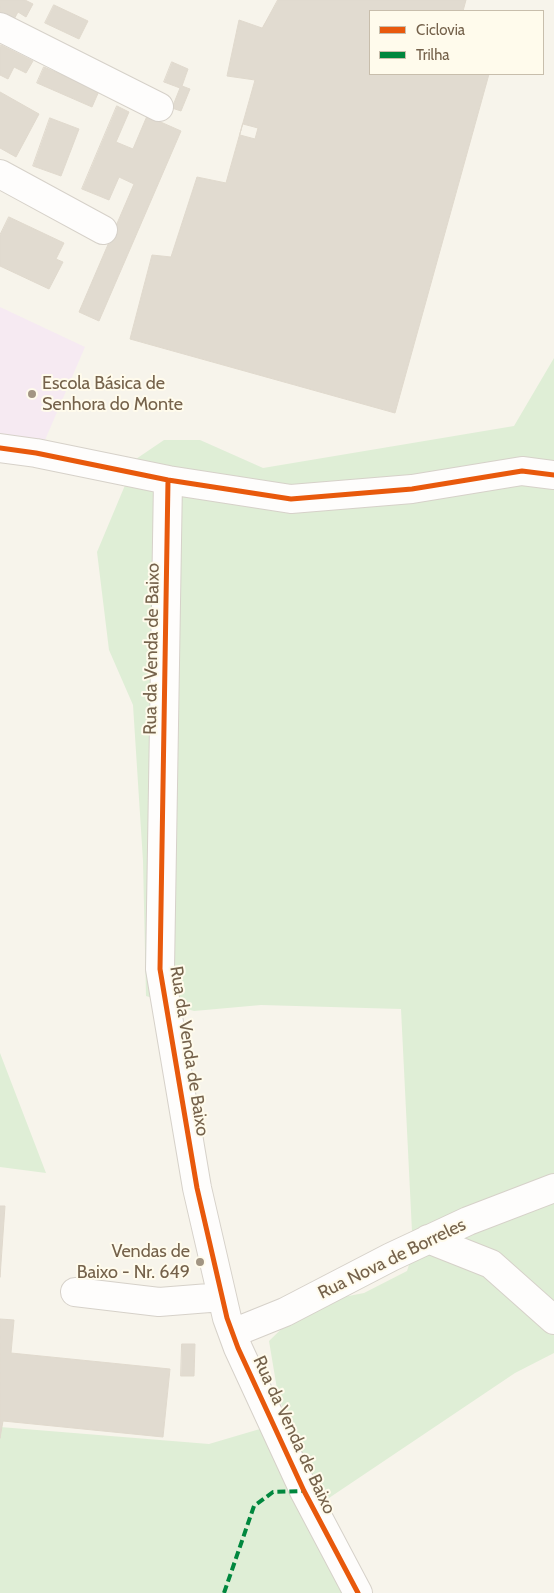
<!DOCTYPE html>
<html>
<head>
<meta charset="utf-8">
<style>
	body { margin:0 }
	#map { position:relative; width:554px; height:1593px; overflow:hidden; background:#f7f4eb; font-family:Cabin,sans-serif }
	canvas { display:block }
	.legend { position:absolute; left:369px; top:10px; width:175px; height:65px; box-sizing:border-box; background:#fffbec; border:1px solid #c8beac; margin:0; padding:6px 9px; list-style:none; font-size:15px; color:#75624b }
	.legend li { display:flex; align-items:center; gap:10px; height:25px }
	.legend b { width:25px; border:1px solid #c8beac }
</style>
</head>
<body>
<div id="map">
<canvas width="554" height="1593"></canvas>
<ul class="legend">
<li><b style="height:6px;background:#e8590c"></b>Ciclovia</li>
<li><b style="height:6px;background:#00873e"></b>Trilha</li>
</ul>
</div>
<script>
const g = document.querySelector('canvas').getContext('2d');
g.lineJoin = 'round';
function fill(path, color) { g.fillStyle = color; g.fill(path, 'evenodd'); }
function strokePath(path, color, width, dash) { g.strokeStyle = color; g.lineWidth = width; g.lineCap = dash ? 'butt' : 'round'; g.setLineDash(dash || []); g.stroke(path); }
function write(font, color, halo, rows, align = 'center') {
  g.font = font + ' Cabin,sans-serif'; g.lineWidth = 4; g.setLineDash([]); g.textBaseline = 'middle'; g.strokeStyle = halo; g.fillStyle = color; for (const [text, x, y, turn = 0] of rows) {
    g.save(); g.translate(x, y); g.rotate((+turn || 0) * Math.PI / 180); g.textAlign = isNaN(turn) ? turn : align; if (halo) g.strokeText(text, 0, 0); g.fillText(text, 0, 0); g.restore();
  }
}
fill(new Path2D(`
	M 0,307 L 85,347 L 42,447 L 0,440 Z`), '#f6eaf2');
fill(new Path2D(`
	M 554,358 L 554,1353 L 515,1373 L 326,1500 L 337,1580 L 345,1593 L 0,1593 L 0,1427 L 209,1444 L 287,1421 L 278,1395 L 269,1341 L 307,1304 L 364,1293 L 407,1271 L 413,1252 L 401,1009 L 261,1005 L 194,1011 L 146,996 L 143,861 L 133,705 L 109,650 L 97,552 L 136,459 L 164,440 L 200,440 L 263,468 L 514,426 Z
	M 0,1053 L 46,1173 L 0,1167 Z`), '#dfeed6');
const building = new Path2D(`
	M 0,0 L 25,0 L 33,4 L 26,17 L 18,12 L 12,23 L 0,17 Z
	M 278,0 L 466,0 L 463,11 L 370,11 L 370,74 L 489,74 L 395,413 L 130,339 L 152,255 L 171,257 L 197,177 L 226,183 L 255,80 L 227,76 L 239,20 L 262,28 Z
	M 54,5 L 88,21 L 79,39 L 45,23 Z
	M 1,45 L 33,61 L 26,73 L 14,67 L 8,79 L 0,75 L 0,47 Z
	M 172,62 L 188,69 L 182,86 L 190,89 L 181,111 L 172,108 L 180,88 L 164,82 Z
	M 44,67 L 99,91 L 92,107 L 37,83 Z
	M 0,92 L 39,114 L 16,157 L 0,148 Z
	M 117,106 L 129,112 L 116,142 L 133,149 L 147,116 L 181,131 L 99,321 L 79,312 L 134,184 L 119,177 L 109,200 L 82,189 Z
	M 50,118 L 79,129 L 61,176 L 33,166 Z
	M 243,124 L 258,128 L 255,139 L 240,135 Z
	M 9,217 L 64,243 L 56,259 L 63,262 L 49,289 L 0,266 L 0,235 Z
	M 0,1206 L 5,1206 L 0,1277 Z
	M 0,1319 L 14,1320 L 11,1353 L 170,1369 L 163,1437 L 3,1421 L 0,1438 Z
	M 182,1344 L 195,1344 L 194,1376 L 181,1376 Z`);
fill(building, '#e1dbd0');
strokePath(building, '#e0d9cd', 1);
const minor = new Path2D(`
	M 0,27 L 159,107
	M 0,174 L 103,230
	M 0,448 L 36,453 L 168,480 L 291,499 L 412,489 L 522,471 L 554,475
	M 168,480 L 160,969 L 197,1188 L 227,1318 L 238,1348 L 304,1491 L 358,1593
	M 428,1239 L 491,1264 L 554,1320
	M 75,1292 L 159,1302 L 222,1297
	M 233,1333 L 285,1312 L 391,1257 L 468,1221 L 554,1188`);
strokePath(minor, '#d6d1c9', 30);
strokePath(minor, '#fefdfc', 28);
strokePath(new Path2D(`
	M 224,1593 L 254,1506 L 273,1492 L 304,1491`), '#00873e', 4, [8, 4]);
strokePath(new Path2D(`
	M 0,448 L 36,453 L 168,480 L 291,499 L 412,489 L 522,471 L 554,475
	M 168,480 L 160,969 L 197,1188 L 227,1318 L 238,1348 L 304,1491 L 358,1593`), '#e8590c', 5);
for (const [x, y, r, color] of [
	[32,394,5,"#a29583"],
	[200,1262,5,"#a29583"]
]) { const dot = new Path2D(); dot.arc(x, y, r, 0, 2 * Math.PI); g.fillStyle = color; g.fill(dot); strokePath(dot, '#fffbec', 2); }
write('18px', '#75624b', '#fffbec', [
	["Escola Básica de",42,384],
	["Senhora do Monte",42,405],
	["Vendas de",190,1252,"right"],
	["Baixo - Nr. 649",190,1273,"right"]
], 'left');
write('18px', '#75624b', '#fffbec', [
	["Rua da Venda de Baixo",152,649,-89],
	["Rua da Venda de Baixo",189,1051,81],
	["Rua Nova de Borreles",392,1259,-26],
	["Rua da Venda de Baixo",294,1435,65]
]);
</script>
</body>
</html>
